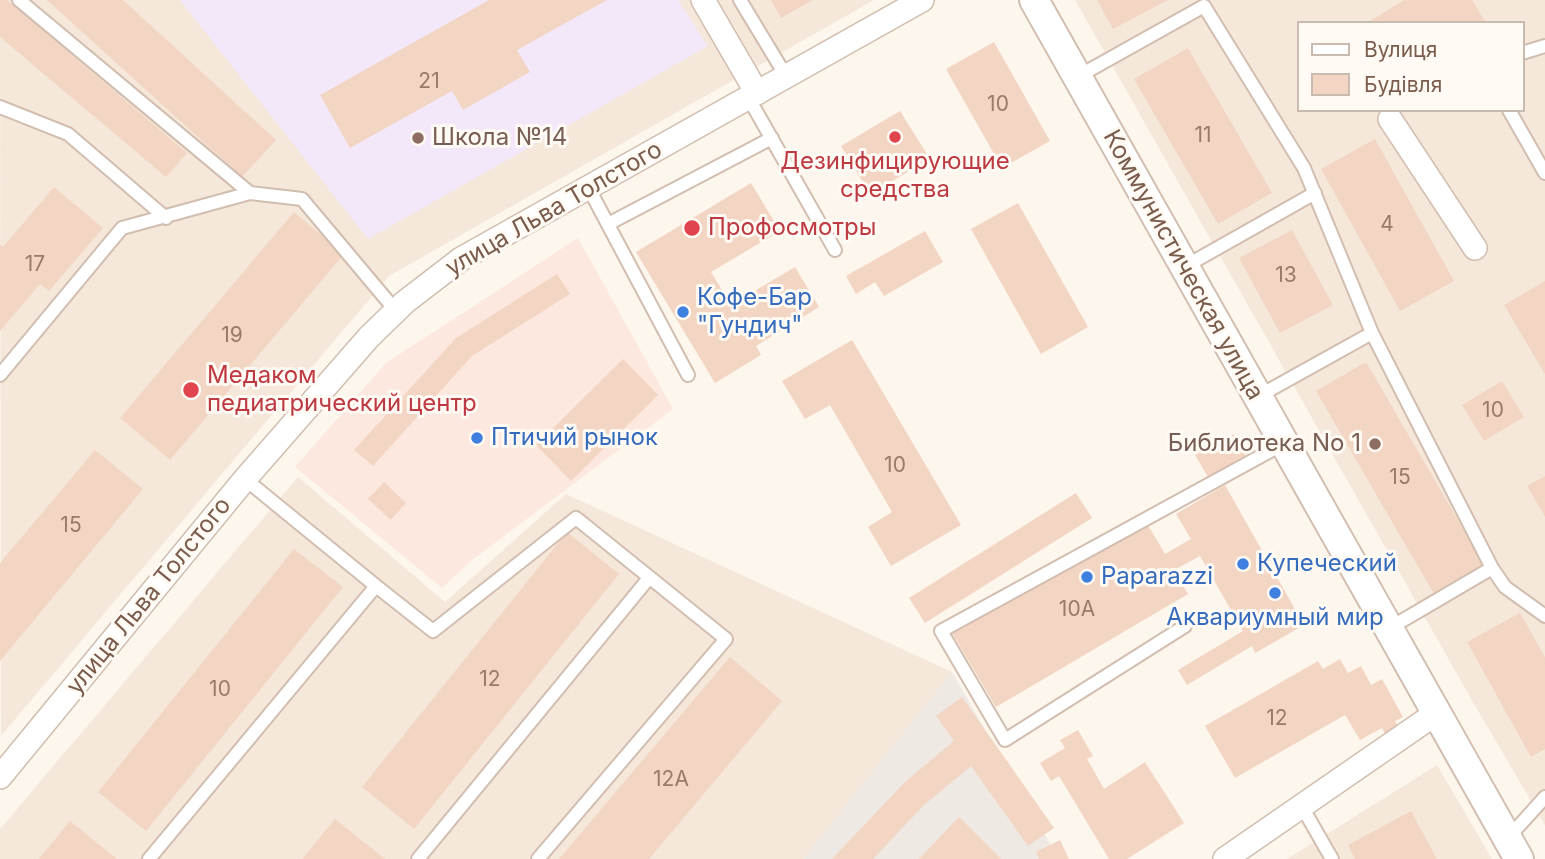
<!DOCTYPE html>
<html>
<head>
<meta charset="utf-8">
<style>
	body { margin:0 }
	#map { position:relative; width:1545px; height:859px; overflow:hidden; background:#fdf6ec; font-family:Inter,sans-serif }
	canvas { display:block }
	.legend { position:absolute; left:1297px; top:21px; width:228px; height:91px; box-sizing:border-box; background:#fffaf3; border:2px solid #cabbb1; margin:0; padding:9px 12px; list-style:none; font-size:21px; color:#7a5c4d }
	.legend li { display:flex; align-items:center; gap:14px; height:35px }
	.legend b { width:35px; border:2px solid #cabbb1 }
</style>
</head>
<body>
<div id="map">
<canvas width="1545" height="859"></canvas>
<ul class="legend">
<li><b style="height:9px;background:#fff"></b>Вулиця</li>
<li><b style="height:19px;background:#f3d5c3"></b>Будівля</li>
</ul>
</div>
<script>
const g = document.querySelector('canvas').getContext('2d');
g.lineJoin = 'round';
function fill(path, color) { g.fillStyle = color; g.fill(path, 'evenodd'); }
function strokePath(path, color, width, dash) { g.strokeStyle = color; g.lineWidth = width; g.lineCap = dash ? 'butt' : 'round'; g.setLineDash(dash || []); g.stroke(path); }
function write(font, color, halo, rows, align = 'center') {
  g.font = font + ' Inter,sans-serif'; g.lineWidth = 6; g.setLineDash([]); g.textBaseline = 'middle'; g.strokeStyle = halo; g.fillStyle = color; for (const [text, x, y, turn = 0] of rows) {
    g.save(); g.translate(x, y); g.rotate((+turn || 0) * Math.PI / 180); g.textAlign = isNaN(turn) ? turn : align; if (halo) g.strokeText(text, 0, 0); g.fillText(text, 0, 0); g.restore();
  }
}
fill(new Path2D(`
	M 0,0 L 874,0 L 389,276 L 1,736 Z
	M 1075,0 L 1545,0 L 1545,825 L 1474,704 ZM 1298,23 L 1522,23 L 1522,110 L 1298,110 Z
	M 298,477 L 445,602 L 566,494 L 952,672 L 803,859 L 0,859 L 0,829 Z
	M 1437,765 L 1492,859 L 1287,859 Z`), '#f5e8da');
fill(new Path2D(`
	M 578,238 L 673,409 L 471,561 L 442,588 L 295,467 L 386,363 Z`), '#fde8e0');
fill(new Path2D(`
	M 952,672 L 1059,859 L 803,859 Z`), '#efe9e4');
fill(new Path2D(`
	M 180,0 L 678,0 L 708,46 L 368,239 Z`), '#f3e8fa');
fill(new Path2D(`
	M 0,0 L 7,0 L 187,153 L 166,177 L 0,37 Z
	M 47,0 L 123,0 L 276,140 L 242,177 Z
	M 489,0 L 607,0 L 517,50 L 530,72 L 463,110 L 452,91 L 350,148 L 320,95 Z
	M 771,0 L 813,0 L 781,18 Z
	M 1097,0 L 1168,0 L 1113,29 Z
	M 1404,0 L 1472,0 L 1486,23 L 1367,23 Z
	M 994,42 L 1050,141 L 1002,168 L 946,69 Z
	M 1188,48 L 1272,193 L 1218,224 L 1134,79 Z
	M 900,111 L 930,159 L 870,194 L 841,146 Z
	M 1375,139 L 1454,281 L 1400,311 L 1321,169 Z
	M 751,183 L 780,231 L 711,272 L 731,305 L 795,267 L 819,307 L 756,346 L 761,355 L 715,383 L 636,252 Z
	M 54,187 L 103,228 L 49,291 L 40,284 L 0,331 L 0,244 L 3,247 Z
	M 1018,203 L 1088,327 L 1041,354 L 971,229 Z
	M 294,212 L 344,254 L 170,460 L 120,418 Z
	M 1292,230 L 1333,305 L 1280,333 L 1239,258 Z
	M 925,231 L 943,262 L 884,296 L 875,282 L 856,294 L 846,276 Z
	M 557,274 L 570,294 L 472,356 L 373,466 L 354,450 L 456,338 Z
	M 1545,281 L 1545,374 L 1504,305 Z
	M 852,340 L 961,525 L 891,566 L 868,527 L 892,512 L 830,405 L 805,419 L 782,381 Z
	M 623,359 L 658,395 L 571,481 L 536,445 Z
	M 1366,362 L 1484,565 L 1434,594 L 1316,391 Z
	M 1502,381 L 1524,417 L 1484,441 L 1462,405 Z
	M 1234,434 L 1246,455 L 1208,477 L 1195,455 Z
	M 95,450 L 143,489 L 0,661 L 0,563 Z
	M 1545,476 L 1545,517 L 1527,486 Z
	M 384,482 L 406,503 L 391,520 L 368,499 Z
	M 1225,485 L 1304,625 L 1255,653 L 1252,646 L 1187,685 L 1178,670 L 1243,631 L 1200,556 L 1174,570 L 1188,594 L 996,707 L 952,633 L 1145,520 L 1165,554 L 1191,539 L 1176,514 Z
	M 1076,493 L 1092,518 L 925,623 L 909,598 Z
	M 567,532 L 619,574 L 414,829 L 362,787 Z
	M 294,549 L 343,587 L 146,831 L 98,792 Z
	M 1520,613 L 1545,657 L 1545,749 L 1531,757 L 1467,642 Z
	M 730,657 L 782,701 L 649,859 L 559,859 Z
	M 1340,659 L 1348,673 L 1361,666 L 1371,685 L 1382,679 L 1403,717 L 1395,721 L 1398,726 L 1385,734 L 1382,728 L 1360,740 L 1345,715 L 1235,778 L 1205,726 L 1318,661 L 1323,669 Z
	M 962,697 L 1054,828 L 1028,846 L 971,766 L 924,805 L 873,859 L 832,859 L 905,782 L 954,741 L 936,716 Z
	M 1078,730 L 1093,756 L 1087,759 L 1104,789 L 1145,762 L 1184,823 L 1127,859 L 1109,859 L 1059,776 L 1051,781 L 1040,763 L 1065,748 L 1060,740 Z
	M 1411,811 L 1437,859 L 1355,859 L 1348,845 Z
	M 959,817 L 1001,859 L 919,859 Z
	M 335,819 L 385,859 L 302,859 Z
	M 70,821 L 117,859 L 39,859 Z
	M 1060,840 L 1069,859 L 1039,859 L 1036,852 Z`), '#f3d5c3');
const service = new Path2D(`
	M 19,0 L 250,193
	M 740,0 L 786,76
	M 1522,53 L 1545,46
	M 1077,77 L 1204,6 L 1304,168 L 1372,333 L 1492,568 L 1505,587 L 1545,616
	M 748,97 L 835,250
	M 0,107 L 68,134 L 166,218
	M 1509,110 L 1545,173
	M 588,187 L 688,375
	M 608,224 L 772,138
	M 1184,267 L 1315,193
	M 0,375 L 122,228 L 250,193 L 302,199 L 396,311
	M 1257,397 L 1372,333
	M 376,586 L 433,631 L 576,518 L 726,639 L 538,859
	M 1185,626 L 1005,740 L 941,631 L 1283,444
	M 1388,629 L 1492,568
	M 1301,805 L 1332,859
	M 1508,838 L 1545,797
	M 149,859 L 376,586 L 245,479
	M 418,859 L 649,578`);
const minor = new Path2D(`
	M 703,0 L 757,93
	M 1390,119 L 1475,248
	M 0,777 L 245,479 L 369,337 L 405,302 L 461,259 L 922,0
	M 1225,859 L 1435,714`);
const tertiary = new Path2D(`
	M 1034,0 L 1519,859`);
strokePath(service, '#d1beb0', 16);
strokePath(minor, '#d1beb0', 26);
strokePath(tertiary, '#d1beb0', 32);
strokePath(service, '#fff', 12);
strokePath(minor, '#fff', 23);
strokePath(tertiary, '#fff', 28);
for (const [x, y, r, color] of [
	[895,137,7,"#e0444e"],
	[418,138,7,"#8d6e63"],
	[692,228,9,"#e0444e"],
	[683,312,7,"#3f7fe0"],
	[191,390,9,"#e0444e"],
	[477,438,7,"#3f7fe0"],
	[1375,444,7,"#8d6e63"],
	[1243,564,7,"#3f7fe0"],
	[1087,577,7,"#3f7fe0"],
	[1275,593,7,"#3f7fe0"]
]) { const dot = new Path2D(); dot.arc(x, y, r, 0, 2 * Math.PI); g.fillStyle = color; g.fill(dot); strokePath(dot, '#fffaf3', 2.5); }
write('21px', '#987a6a', null, [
	["21",429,82],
	["10",998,105],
	["11",1203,136],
	["4",1387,225],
	["17",35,265],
	["13",1286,276],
	["19",232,336],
	["10",1493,411],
	["10",895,466],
	["15",1400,478],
	["15",71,526],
	["10А",1077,610],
	["12",490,680],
	["10",220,690],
	["12",1277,719],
	["12А",671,780]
]);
write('24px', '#785e54', '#fffaf3', [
	["Школа №14",432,138],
	["Библиотека No 1",1361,444,"right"]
], 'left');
write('24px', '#be3a42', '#fffaf3', [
	["Дезинфицирующие",895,162,"center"],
	["средства",895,190,"center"],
	["Профосмотры",708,228],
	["Медаком",207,376],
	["педиатрический центр",207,404]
], 'left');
write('24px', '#7a5c4d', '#fffaf3', [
	["улица Льва Толстого",554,209,-30],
	["Коммунистическая улица",1183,265,61],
	["улица Льва Толстого",149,596,-51]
]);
write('24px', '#366cbe', '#fffaf3', [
	["Кофе-Бар",697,298],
	["\"Гундич\"",697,326],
	["Птичий рынок",491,438],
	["Купеческий",1257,564],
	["Paparazzi",1101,577],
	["Аквариумный мир",1275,618,"center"]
], 'left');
</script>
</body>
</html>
